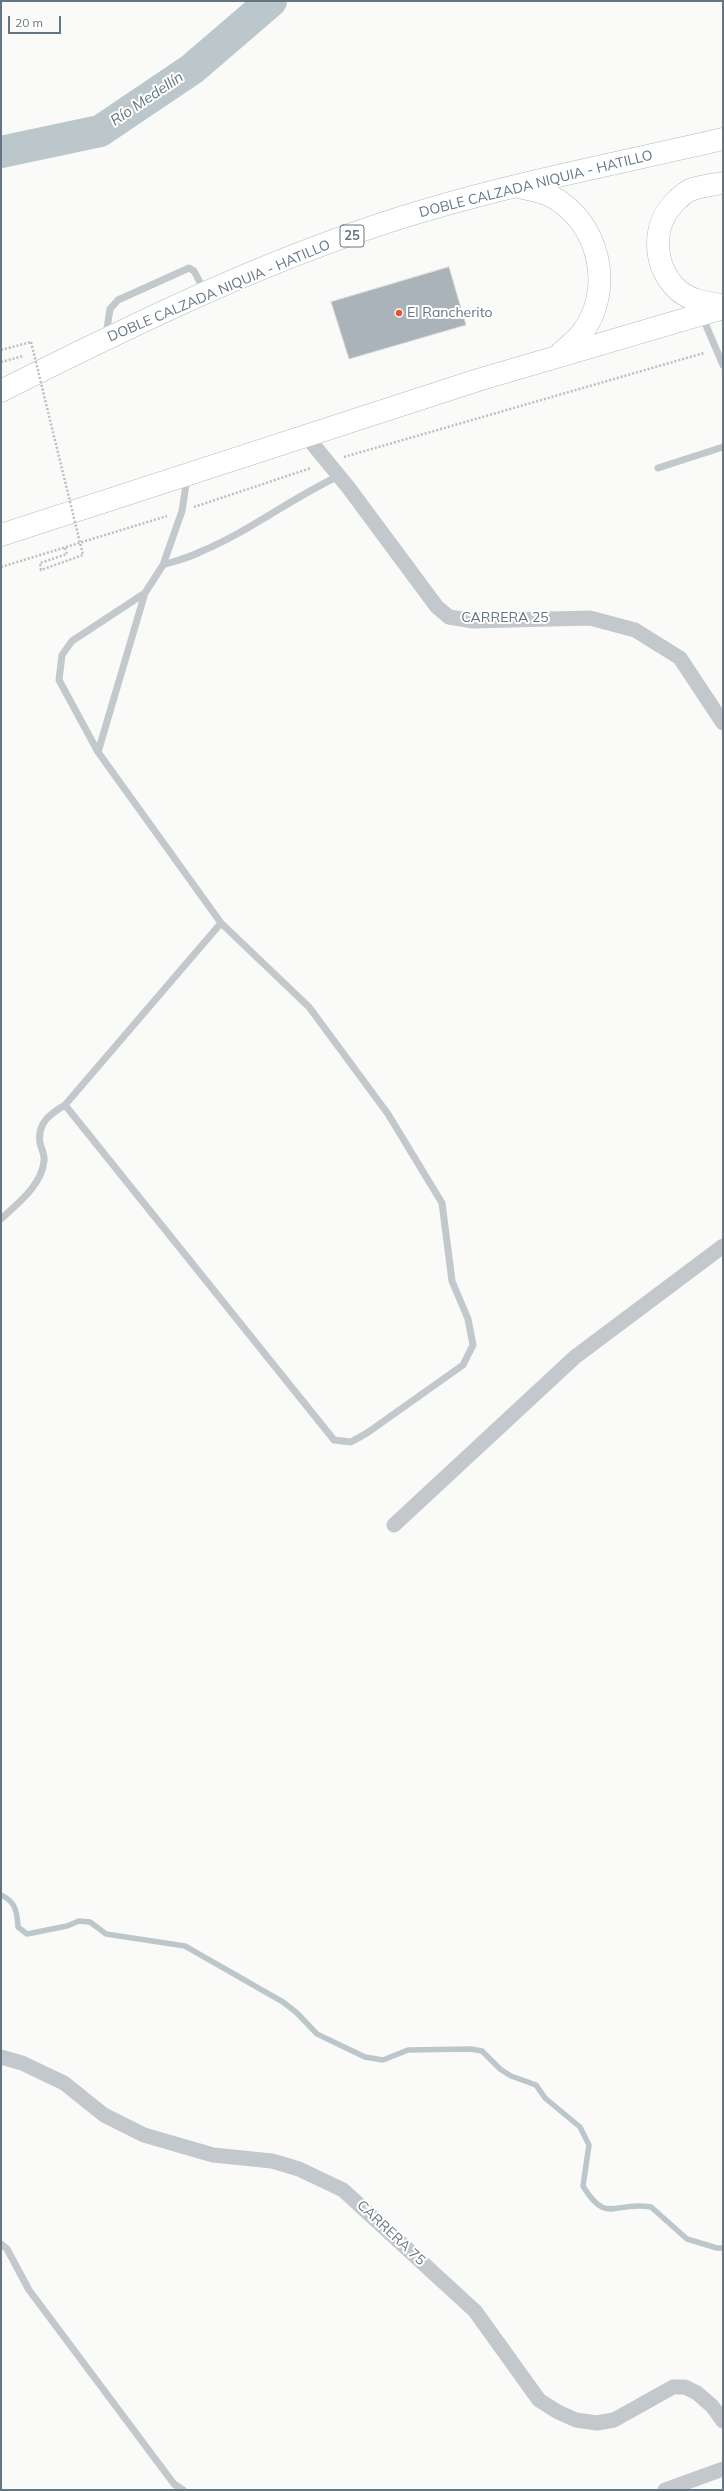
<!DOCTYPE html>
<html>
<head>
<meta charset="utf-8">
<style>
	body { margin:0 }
	#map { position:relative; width:724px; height:2491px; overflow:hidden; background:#fafaf8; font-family:Mulish,sans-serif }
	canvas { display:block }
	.frame { position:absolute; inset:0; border:2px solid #657683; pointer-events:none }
	.scale { position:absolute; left:8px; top:16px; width:53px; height:18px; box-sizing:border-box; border:2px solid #657683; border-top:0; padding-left:5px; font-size:12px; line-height:14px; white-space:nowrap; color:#657683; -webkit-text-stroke:3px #fff; paint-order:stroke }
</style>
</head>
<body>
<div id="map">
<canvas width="724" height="2491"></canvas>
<div class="frame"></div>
<div class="scale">20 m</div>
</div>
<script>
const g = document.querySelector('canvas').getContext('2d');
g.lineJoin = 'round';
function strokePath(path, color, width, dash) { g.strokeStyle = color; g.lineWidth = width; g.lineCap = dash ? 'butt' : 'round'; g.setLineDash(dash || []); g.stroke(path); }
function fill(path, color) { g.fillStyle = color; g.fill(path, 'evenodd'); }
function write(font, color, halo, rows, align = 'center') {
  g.font = font + ' Mulish,sans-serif'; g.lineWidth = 4; g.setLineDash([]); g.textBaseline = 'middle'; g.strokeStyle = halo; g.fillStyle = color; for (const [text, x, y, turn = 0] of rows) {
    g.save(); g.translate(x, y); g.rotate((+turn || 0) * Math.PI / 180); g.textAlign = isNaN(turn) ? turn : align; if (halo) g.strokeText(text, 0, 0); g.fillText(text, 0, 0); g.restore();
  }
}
strokePath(new Path2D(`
	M 1,1895 C 16,1902 17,1912 18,1927 L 27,1934 L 67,1926 L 79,1921 L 90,1922 L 106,1934 L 185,1946 L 283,2002 L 297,2013 L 317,2034 L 365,2057 L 383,2060 L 408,2050 L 471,2049 L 482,2051 L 500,2069 L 511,2076 L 536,2085 L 545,2098 L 580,2127 L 589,2145 L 583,2186 C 607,2226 615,2200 651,2207 L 687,2239 L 717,2248 L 723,2248`), '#bbc7cb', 5.5);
strokePath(new Path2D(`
	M 1,152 L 100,131 L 192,69 L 271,1`), '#bbc7cb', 32);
const building = new Path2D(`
	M 449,267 L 466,325 L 349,359 L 331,302 Z`);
fill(building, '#aab3b9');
strokePath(building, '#dcdcda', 1);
const trunk = new Path2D(`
	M 723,183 C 712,185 700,186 690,190 C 686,192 681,196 678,199 C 651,223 652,264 677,289 C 689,301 708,303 723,305
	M 519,187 C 528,189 540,191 549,195 C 599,220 616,289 581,334 C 576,341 567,347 561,353
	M 1,391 C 138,322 279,253 426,210 C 524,181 624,162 723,139
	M 1,535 L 478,380 L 723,308`);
strokePath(trunk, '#b4b9bd', 23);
strokePath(new Path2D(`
	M 1,350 L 31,342
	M 1,362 L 23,356
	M 344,457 L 704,353
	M 194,507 L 311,468
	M 65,548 L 67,554 L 40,563 L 41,570 L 83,555
	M 1,567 L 167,516`), '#bbbfc2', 2.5, [2, 2]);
strokePath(new Path2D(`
	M 702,316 L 723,365
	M 106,335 L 110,309 L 118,300 L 189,268 L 194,271 L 205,292
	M 658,468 L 723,447
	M 163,565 C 175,561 188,558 200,552 C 249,532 291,498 339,476
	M 98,752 L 145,593
	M 65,1105 L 334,1440 L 351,1442 L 367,1433 L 463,1365 L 473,1345 L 468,1319 L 452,1281 L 442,1203 L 388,1114 L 309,1007 L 221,923 L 98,752 L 59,680 L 62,655 L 72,641 L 145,593 L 163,565 L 182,511 L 187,478
	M 1,1219 C 17,1204 42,1185 44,1161 C 45,1155 41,1148 40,1143 C 37,1123 50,1114 65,1105 L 221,923
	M 1,2244 L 7,2249 L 29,2290 L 174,2484 L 183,2490`), '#c3c8cc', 7);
strokePath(new Path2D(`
	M 307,437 L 348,487 L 437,607 L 449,617 L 473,621 L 590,618 L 635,630 L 680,658 L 723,723
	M 394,1525 L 575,1357 L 723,1246
	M 1,2057 L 22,2063 L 64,2083 L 104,2115 L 144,2135 L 213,2155 L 272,2161 L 299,2169 L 343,2190 L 475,2311 L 539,2400 L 558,2412 L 576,2420 L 597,2423 L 614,2420 L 673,2387 L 685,2387 L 697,2393 L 712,2406 L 723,2421
	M 665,2490 L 723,2469`), '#c3c8cc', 15);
strokePath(trunk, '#fff', 22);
strokePath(new Path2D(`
	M 31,342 L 83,555`), '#bbbfc2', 2.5, [2, 2]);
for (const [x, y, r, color] of [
	[399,313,4,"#e4572e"]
]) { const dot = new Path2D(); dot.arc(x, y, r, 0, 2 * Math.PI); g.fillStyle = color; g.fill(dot); strokePath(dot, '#fff', 1.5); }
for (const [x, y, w] of [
	[352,236,24]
]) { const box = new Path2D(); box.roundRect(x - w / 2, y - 11, w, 22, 3); g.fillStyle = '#fff'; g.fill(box); strokePath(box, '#657683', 1); }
write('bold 13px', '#657683', null, [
	["25",352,236]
]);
write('14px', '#657683', '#fff', [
	["DOBLE CALZADA NIQUIA - HATILLO",536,184,-14],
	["DOBLE CALZADA NIQUIA - HATILLO",219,291,-23],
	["CARRERA 25",505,618],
	["CARRERA 75",391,2233,43]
]);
write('14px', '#657683', '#fff', [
	["El Rancherito",407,313]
], 'left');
write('italic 15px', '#60757c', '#fff', [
	["Río Medellín",147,99,-34]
]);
</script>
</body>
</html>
